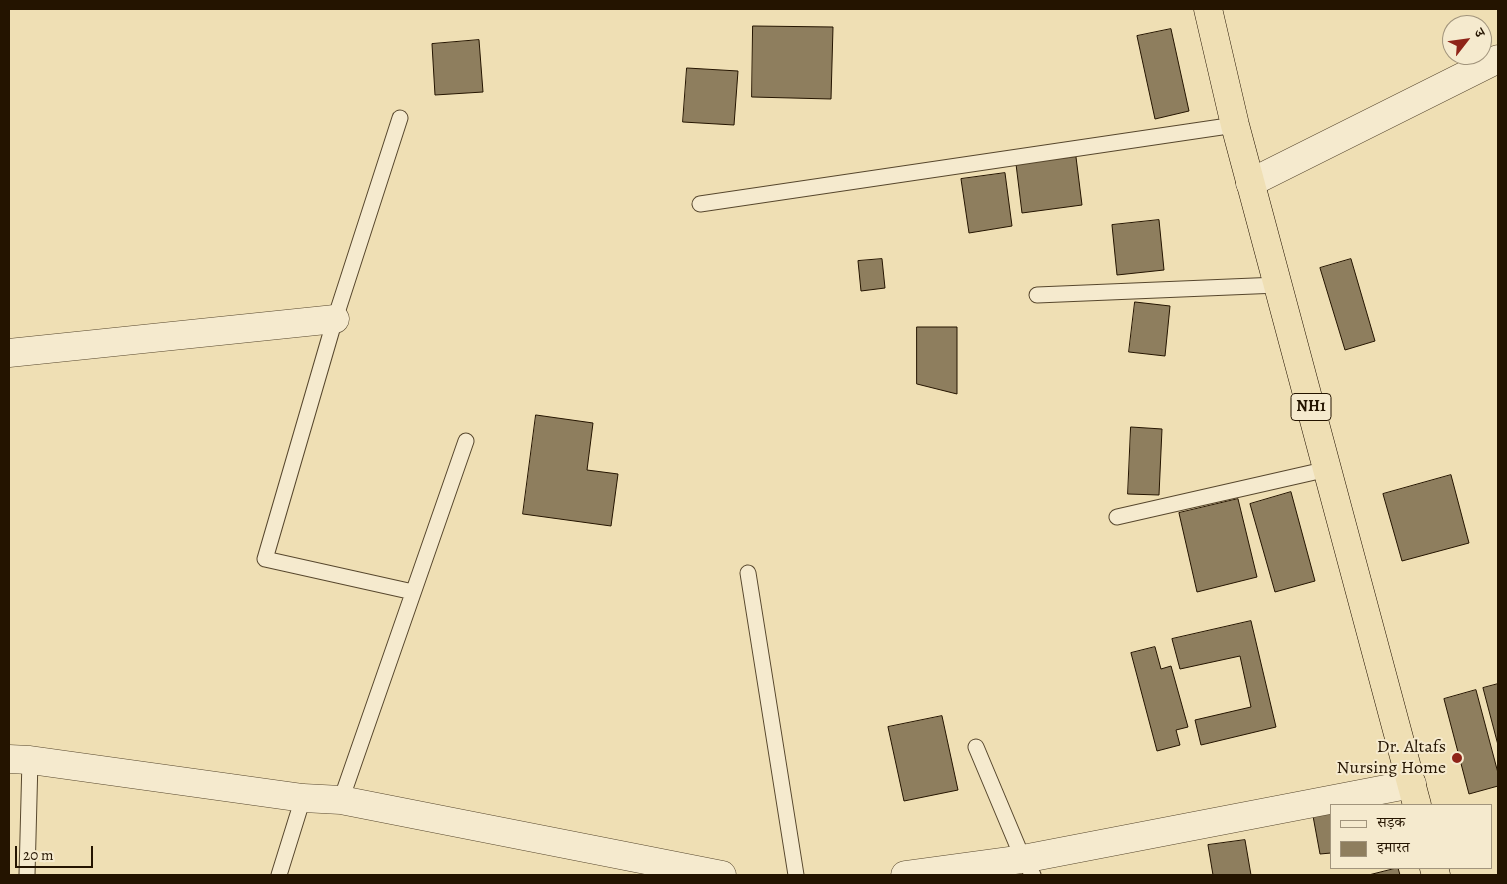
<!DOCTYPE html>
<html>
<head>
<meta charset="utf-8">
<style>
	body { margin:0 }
	#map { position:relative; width:1507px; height:884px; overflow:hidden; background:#efdfb4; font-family:Alegreya,"Noto Serif Devanagari",serif }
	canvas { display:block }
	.frame { position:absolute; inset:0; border:10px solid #241400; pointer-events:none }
	.legend { position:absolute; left:1330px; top:804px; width:162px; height:65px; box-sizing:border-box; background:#f5eace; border:1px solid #a1947c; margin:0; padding:6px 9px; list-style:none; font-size:15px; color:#241400 }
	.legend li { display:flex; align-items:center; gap:10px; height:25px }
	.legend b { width:25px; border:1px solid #a1947c }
	.north { position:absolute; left:1442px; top:15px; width:50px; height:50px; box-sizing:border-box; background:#f5eace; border:1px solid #a1947c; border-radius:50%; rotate:60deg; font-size:14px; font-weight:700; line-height:20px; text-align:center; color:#241400 }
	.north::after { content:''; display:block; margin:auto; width:18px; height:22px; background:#8f2418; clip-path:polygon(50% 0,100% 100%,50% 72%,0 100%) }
	.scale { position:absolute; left:15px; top:846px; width:78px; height:22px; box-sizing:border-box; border:2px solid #241400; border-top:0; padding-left:6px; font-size:15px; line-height:18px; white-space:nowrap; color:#241400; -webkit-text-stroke:4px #f5eace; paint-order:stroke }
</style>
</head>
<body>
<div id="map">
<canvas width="1507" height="884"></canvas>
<div class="frame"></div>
<ul class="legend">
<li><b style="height:6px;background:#f5eace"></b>सड़क</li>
<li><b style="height:14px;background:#8e7e5e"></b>इमारत</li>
</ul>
<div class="north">उ</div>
<div class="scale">20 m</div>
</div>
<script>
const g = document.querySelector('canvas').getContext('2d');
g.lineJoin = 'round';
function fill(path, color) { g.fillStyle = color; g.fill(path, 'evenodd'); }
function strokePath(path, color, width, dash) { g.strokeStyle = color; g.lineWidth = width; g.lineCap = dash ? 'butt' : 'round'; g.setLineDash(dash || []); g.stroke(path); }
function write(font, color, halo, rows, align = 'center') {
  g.font = font + ' Alegreya,serif'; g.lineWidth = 4; g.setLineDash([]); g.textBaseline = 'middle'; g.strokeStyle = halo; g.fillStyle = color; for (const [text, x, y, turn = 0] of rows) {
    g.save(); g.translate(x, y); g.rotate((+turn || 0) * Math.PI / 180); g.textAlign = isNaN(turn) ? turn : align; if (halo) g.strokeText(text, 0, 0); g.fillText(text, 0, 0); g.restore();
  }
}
const building = new Path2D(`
	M 753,26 L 833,27 L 831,99 L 752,97 Z
	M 1171,29 L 1189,111 L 1155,119 L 1137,36 Z
	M 479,40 L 483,92 L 435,95 L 432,44 Z
	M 687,68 L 738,71 L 734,125 L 683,122 Z
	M 1076,157 L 1082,205 L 1022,213 L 1016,164 Z
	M 1005,173 L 1012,226 L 969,233 L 961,179 Z
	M 1159,220 L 1164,270 L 1117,275 L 1112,225 Z
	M 882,259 L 885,288 L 861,291 L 858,261 Z
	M 1351,259 L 1375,341 L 1345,350 L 1320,268 Z
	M 1135,302 L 1170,306 L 1165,356 L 1129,352 Z
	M 917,327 L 957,327 L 957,394 L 917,384 Z
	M 536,415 L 593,423 L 587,470 L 618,474 L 611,526 L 523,514 Z
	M 1131,427 L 1162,429 L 1159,495 L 1128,494 Z
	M 1451,475 L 1469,543 L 1402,561 L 1383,494 Z
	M 1291,492 L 1315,581 L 1275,592 L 1250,504 Z
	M 1238,499 L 1257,577 L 1197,592 L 1179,513 Z
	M 1251,621 L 1276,727 L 1201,745 L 1195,720 L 1251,707 L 1240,656 L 1180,669 L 1172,639 Z
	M 1155,647 L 1161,669 L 1171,666 L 1188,727 L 1176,730 L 1180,745 L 1157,751 L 1131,653 Z
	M 1498,684 L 1498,745 L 1483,688 Z
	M 1476,690 L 1498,773 L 1498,786 L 1469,794 L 1444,699 Z
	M 942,716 L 958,790 L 904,801 L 888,727 Z
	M 1331,813 L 1331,853 L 1320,854 L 1313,816 Z
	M 1245,840 L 1251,875 L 1213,875 L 1208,845 Z
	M 1398,868 L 1400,875 L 1369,875 Z`);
fill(building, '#8e7e5e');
strokePath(building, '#241400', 1);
const lane = new Path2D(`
	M 400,118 L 335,319 L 265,559 L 413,592
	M 700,204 L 1235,125
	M 1037,295 L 1278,285
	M 1117,517 L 1328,469
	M 748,573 L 796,875
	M 976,747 L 1023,859 L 1033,875
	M 341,800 L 466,441
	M 27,875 L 30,760
	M 279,875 L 303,798`);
const street = new Path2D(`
	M 1250,183 L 1498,59
	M 9,353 L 335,319
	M 9,759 L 30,760 L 303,798 L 341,800 L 722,875
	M 905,875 L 1023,859 L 1412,784`);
const highway = new Path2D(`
	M 1208,9 L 1235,125 L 1417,805
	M 1434,868 L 1436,875`);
strokePath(lane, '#57472d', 17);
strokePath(street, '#57472d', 29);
strokePath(highway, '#241400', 29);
strokePath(lane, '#f5eace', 15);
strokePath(street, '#f5eace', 28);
strokePath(highway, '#efdfb4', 28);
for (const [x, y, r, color] of [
	[1457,758,6,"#8f2418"]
]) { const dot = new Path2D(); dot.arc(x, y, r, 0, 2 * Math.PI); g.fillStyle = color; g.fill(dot); strokePath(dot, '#f5eace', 2); }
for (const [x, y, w] of [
	[1311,407,40]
]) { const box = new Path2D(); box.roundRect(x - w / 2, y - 13.5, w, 27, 4); g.fillStyle = '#f5eace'; g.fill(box); strokePath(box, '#241400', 1); }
write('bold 16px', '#241400', null, [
	["NH1",1311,407]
]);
write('18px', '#241400', '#f5eace', [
	["Dr. Altafs",1446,748],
	["Nursing Home",1446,769]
], 'right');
</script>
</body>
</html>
